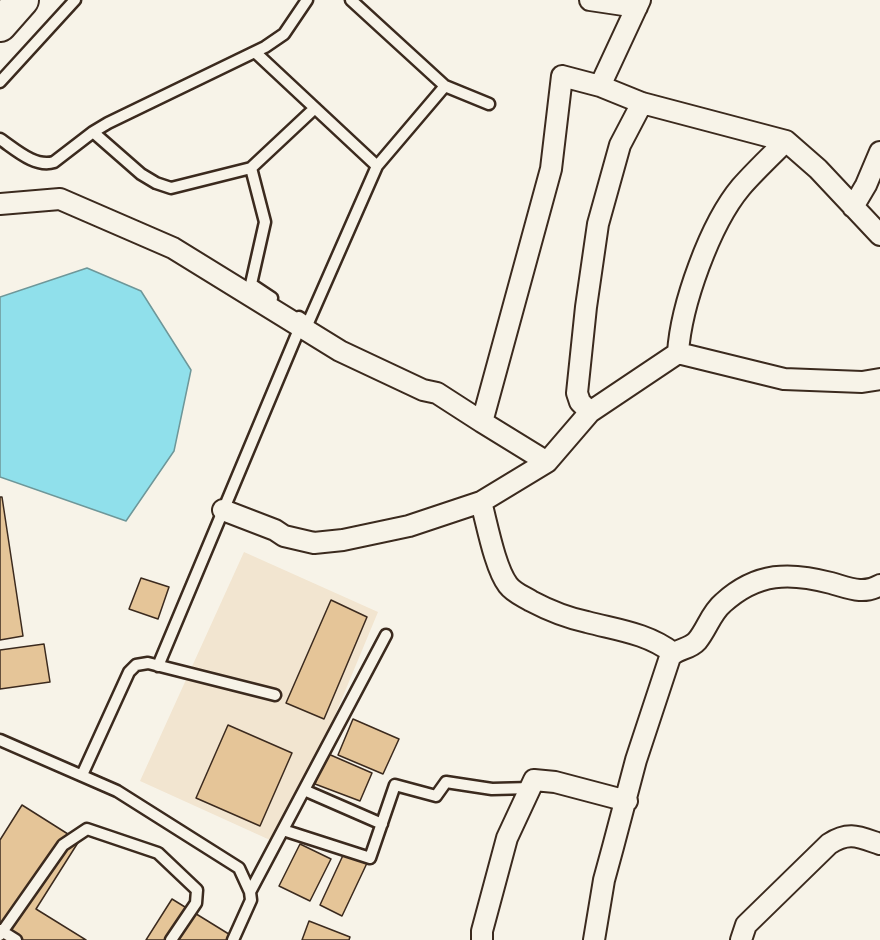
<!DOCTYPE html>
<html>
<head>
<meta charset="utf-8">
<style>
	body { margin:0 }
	canvas { display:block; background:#f7f3e8 }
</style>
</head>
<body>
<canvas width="880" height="940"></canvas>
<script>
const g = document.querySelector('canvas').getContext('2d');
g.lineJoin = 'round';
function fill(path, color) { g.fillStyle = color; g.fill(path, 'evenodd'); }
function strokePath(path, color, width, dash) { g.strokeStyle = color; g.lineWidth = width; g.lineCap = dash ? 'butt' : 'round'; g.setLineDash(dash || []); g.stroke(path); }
fill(new Path2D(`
	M 244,552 L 378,612 L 281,845 L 140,781 Z`), '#f2e5d0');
const water = new Path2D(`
	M 87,268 L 141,291 L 191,370 L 174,451 L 126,521 L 0,477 L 0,297 Z`);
fill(water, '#90e0eb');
strokePath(water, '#6e9799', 1.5);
const building = new Path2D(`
	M 0,497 L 2,497 L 23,636 L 0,640 Z
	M 141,578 L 169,587 L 158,619 L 129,609 Z
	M 331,600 L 367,617 L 324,719 L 286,703 Z
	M 44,644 L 50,682 L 0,689 L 0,650 Z
	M 353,719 L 399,739 L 383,774 L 338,755 Z
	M 228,725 L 292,753 L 260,826 L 196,798 Z
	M 326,753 L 372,773 L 360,801 L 315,784 Z
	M 22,805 L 79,841 L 36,909 L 86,940 L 0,940 L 0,840 Z
	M 300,844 L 331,859 L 310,901 L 279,886 Z
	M 345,851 L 368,861 L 342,916 L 320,905 Z
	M 172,899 L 232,936 L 229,940 L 146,940 Z
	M 309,921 L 350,937 L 349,940 L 302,940 Z`);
fill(building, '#e5c598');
strokePath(building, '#3b2a1e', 1.5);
const lane = new Path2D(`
	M 256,53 L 377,166 L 445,86 L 351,0
	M 0,82 L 75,0
	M 445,86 L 489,104
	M 93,132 L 141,174 L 156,183 L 171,188 L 251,168 L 315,108
	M 0,139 C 15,149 35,168 54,162 L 93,132 L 108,123 L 265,47 L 284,34 L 307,0
	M 251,168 L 265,222 L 251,284 L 272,298
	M 299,317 L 308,323 L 377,166
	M 158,666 L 300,327
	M 0,740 L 117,791 L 239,868 L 250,892 L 251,900 L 233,940
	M 82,775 L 129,672 L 136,665 L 148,663 L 275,695
	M 304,790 L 382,824
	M 283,830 L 370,858 L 395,785 L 436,796 L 446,782 L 492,789 L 531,788
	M 250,892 L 386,635
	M 0,930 L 16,940
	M 0,935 L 63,845 L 87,829 L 158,853 L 197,890 L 196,903 L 171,940`);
const street = new Path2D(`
	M 590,0 L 637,7
	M 600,86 L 642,103 L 786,141 L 818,169 L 880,235
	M 0,204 L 60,199 L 173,248 L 340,351 L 423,390 L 437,393 L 482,422 L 551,169 L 562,76 L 600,86 L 640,0
	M 853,207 L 866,185 L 880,152
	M 678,353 C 681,305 710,224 741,187 C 755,171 771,156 786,141
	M 590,412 L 580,402 L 577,393 L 586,307 L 598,224 L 620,145 L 642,103
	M 482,422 L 547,462
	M 481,502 C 487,524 495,568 508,585 C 514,593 523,596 531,601 C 548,610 568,618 587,622 C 617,630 647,633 673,653
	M 223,510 L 275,530 L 284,536 L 314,543 L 343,540 L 409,526 L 481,502 L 547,462 L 590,412 L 678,353 L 784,379 L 862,382 L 880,379
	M 482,940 L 482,931 L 507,838 L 534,780 L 555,782 L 627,801
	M 594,940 L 604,880 L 613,847 L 636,760 L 670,657 C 677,648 689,650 697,641 C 707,629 711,613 723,603 C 757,572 790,572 831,583 C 849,588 863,595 880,585
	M 741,940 L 746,925 L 829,844 C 849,831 859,837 880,844`);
const primary = new Path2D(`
	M 0,25 L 22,0`);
strokePath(lane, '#3b2a1e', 15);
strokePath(street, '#3b2a1e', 24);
strokePath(primary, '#3b2a1e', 36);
strokePath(lane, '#f7f3e8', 10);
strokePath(street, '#f7f3e8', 20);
strokePath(primary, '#f7f3e8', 32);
</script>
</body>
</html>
